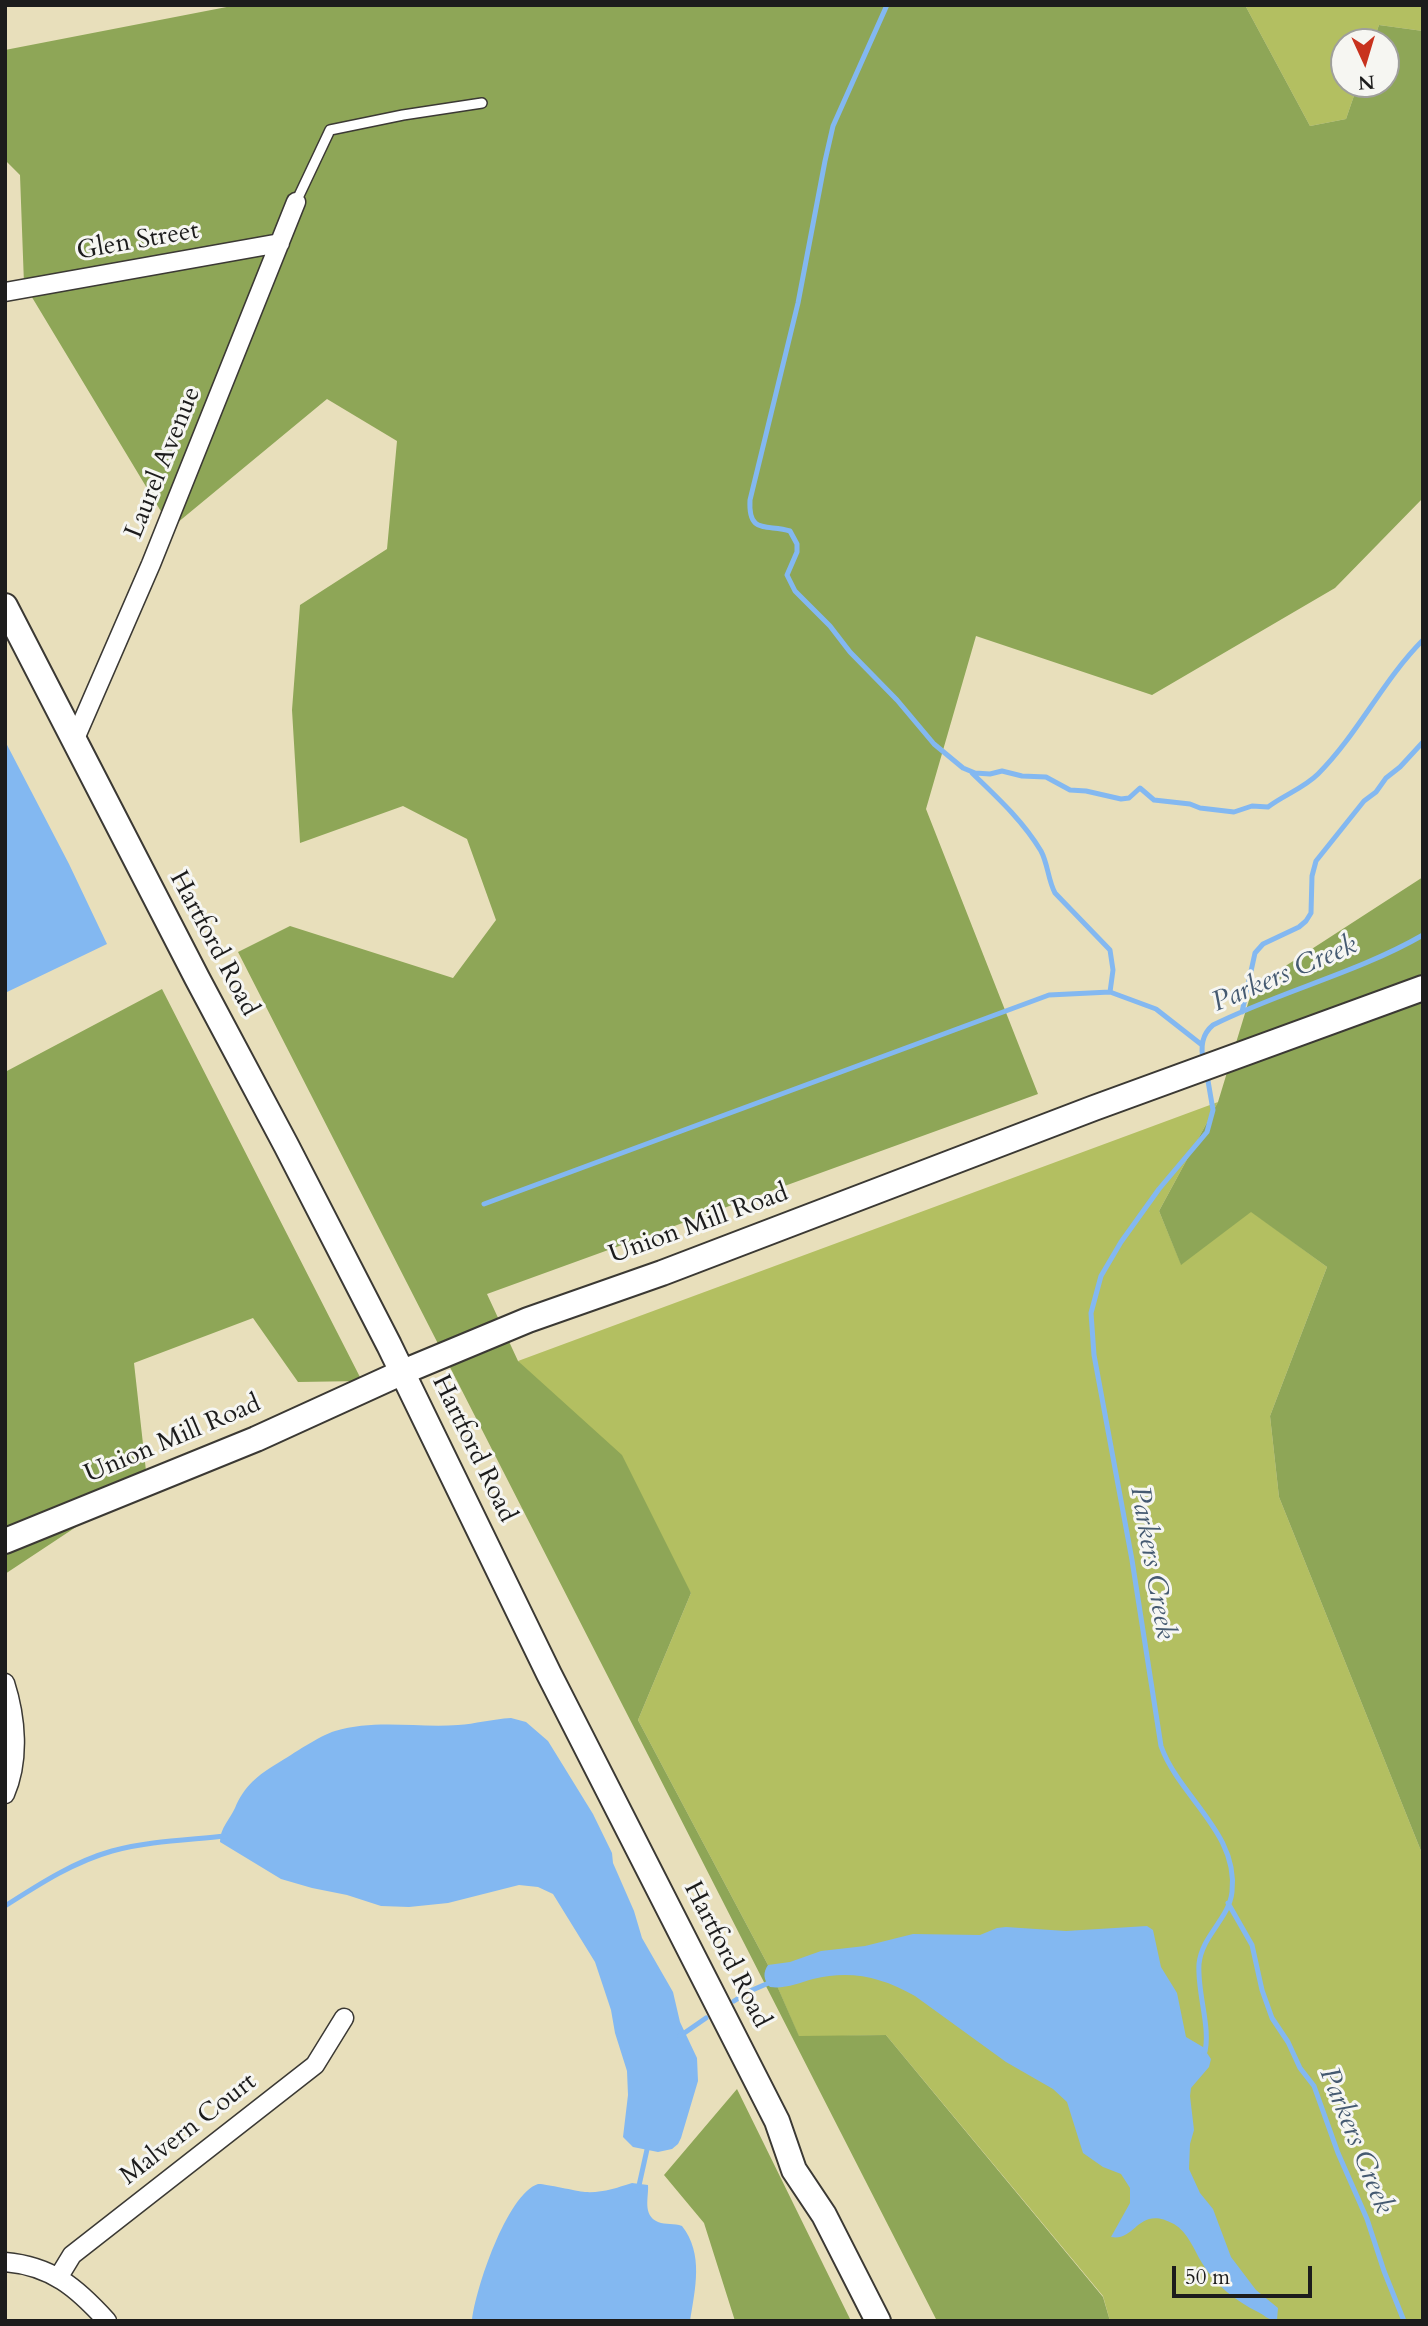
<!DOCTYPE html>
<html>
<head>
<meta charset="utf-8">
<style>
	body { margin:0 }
	#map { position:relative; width:1428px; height:2326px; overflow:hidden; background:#e8dfbb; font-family:Cardo,serif }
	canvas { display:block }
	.frame { position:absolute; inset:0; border:7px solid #1c1c1c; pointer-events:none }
	.north { position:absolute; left:1330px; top:28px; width:70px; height:70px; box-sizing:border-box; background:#f6f6f2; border:2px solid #9f9f9c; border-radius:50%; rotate:176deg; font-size:19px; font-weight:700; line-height:28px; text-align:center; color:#1c1c1c }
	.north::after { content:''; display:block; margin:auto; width:24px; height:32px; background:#c8321e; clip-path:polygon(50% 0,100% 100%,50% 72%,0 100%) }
	.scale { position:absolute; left:1172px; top:2266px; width:140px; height:32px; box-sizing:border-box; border:4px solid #1c1c1c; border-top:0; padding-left:9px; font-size:21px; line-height:24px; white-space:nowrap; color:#1c1c1c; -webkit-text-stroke:5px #f6f6f2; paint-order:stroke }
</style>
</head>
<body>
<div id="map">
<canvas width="1428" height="2326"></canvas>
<div class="frame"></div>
<div class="north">N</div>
<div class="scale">50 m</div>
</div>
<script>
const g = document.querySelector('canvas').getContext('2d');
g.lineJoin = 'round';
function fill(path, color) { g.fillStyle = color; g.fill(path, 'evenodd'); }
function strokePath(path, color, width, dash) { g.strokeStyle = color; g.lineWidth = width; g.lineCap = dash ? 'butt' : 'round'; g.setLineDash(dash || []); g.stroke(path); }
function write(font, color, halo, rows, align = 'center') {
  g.font = font + ' Cardo,serif'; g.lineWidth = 6; g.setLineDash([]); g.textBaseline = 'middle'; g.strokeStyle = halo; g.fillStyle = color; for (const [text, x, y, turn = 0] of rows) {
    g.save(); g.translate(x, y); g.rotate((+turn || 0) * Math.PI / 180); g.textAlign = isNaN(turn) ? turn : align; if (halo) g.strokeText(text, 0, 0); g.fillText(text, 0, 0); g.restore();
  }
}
fill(new Path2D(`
	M 1245,5 L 1423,5 L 1423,31 L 1379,25 L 1373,42 L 1344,42 L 1344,84 L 1358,84 L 1346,119 L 1310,126 Z
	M 1218,1102 L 1159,1211 L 1181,1264 L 1251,1211 L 1327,1267 L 1270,1416 L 1279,1497 L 1423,1856 L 1423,2321 L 1110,2321 L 1103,2296 L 886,2035 L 799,2037 L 768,1965 L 638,1720 L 691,1593 L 518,1361 Z`), '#b3bf61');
fill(new Path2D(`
	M 237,5 L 1245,5 L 1310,126 L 1346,119 L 1358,84 L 1386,84 L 1386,42 L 1373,42 L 1379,25 L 1423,31 L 1423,498 L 1335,588 L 1152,695 L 976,636 L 926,809 L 1038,1094 L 487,1294 L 518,1361 L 622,1455 L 691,1593 L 638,1720 L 768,1965 L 799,2036 L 886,2035 L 1103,2297 L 1110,2321 L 937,2321 L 238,952 L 290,926 L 453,978 L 496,920 L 467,839 L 403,806 L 300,843 L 292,710 L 300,605 L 387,549 L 397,441 L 327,399 L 171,528 L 24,284 L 20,175 L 5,160 L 5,50 Z
	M 1423,877 L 1423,1856 L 1279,1497 L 1270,1416 L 1327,1267 L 1251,1212 L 1181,1265 L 1159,1211 L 1218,1102 L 1253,987 Z
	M 162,989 L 362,1381 L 298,1382 L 253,1318 L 134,1363 L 147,1480 L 5,1574 L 5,1072 Z
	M 737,2089 L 851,2321 L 735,2321 L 704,2223 L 664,2175 Z`), '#8ea657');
fill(new Path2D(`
	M 5,741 L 69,864 L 107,944 L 5,993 Z
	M 511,1718 L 526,1722 L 548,1741 L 593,1814 L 612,1853 L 613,1863 L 634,1911 L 642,1938 L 673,1992 L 680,2022 L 697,2058 L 698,2081 L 681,2138 L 678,2144 L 672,2149 L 658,2152 L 633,2147 L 623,2137 L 628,2095 L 627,2071 L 615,2033 L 611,2010 L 595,1962 L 553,1894 L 538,1887 L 519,1885 L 448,1903 L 409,1907 L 381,1906 L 347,1895 L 312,1888 L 281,1879 L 220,1842 C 220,1828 230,1819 235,1808 C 244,1786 258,1775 278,1763 C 293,1754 319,1736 335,1731 C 375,1719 417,1728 458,1725 C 475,1724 492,1719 511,1718 Z
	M 1147,1926 L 1153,1930 L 1161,1967 L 1177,1993 L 1186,2037 L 1203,2047 L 1211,2059 L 1209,2067 L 1191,2088 L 1190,2096 L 1194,2130 L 1190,2144 L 1189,2169 L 1200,2193 L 1213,2209 L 1231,2257 L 1256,2290 L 1278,2308 L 1277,2320 C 1269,2321 1266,2316 1258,2312 C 1236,2301 1215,2285 1202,2263 C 1194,2250 1188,2232 1174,2224 C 1138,2204 1136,2242 1111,2237 L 1130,2203 L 1130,2188 L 1121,2174 L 1103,2167 L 1083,2153 L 1067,2102 L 1053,2089 L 1006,2062 L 915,1996 C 881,1977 851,1970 813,1979 C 799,1983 785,1989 770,1987 C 763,1980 763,1972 768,1965 L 790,1962 L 821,1951 L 865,1946 L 913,1934 L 980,1935 L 997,1928 L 1006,1927 L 1066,1931 Z
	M 632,2183 L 648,2185 C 649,2197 642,2215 658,2222 C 666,2225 674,2223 682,2226 C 704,2254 695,2289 690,2321 L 472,2321 C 475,2290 507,2194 538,2184 C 542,2183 576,2191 585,2192 C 603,2193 616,2188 632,2183 Z`), '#83b8f1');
strokePath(new Path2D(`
	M 887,5 L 833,126 L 825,161 L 798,303 L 750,500 C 748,535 767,524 790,531 L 797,544 L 797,552 L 787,575 L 795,591 L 830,626 L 850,652 L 897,700 L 934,744 L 963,768 L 975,773 L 990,774 L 1002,771 L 1022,776 L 1046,777 L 1070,790 L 1086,791 L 1121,799 L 1129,798 L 1140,788 L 1154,800 L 1190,804 L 1200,808 L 1234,812 L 1252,806 L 1268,807 C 1284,795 1304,788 1318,774 C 1358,734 1383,680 1423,640
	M 972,773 C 997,797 1023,821 1041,851 C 1048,864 1048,880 1055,893 L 1110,950 L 1113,970 L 1110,992
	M 1242,1012 L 1255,953 L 1263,944 L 1299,927 L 1306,921 L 1311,913 L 1312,876 L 1316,861 L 1364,801 L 1376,792 L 1386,778 L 1400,767 L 1423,742
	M 1204,1063 C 1200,1048 1201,1035 1213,1025 C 1281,991 1357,973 1423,935
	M 484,1204 L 1049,995 L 1110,992 L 1156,1009 L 1202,1045
	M 1228,1903 L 1252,1945 L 1262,1990 L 1272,2018 L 1288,2042 L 1300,2068 L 1314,2086 L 1338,2153 L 1367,2219 L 1384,2271 L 1404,2321
	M 5,1906 C 38,1885 73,1862 112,1851 C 148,1841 188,1840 225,1836
	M 734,2001 L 750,1991 L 771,1982
	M 680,2036 L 706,2018
	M 1204,2055 C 1212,2030 1197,1994 1199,1964 C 1202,1935 1229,1919 1232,1892 C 1239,1833 1179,1797 1161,1746 L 1132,1560 L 1094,1355 L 1091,1313 L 1101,1276 L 1121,1242 L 1159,1189 L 1207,1132 L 1213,1110 L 1207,1075
	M 638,2190 L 648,2145`), '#83b8f1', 5);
const lane = new Path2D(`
	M 296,202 L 330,130 L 403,115 L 482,103`);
const street = new Path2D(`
	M 5,292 L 280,243
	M 74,741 L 151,564 L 296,202
	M 5,1683 C 16,1717 20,1760 5,1794
	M 5,2262 C 52,2266 77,2288 107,2321
	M 58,2278 L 72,2255 L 315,2065 L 344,2018`);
const secondary = new Path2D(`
	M 5,606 L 197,978 L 286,1145 L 389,1345 L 549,1674 L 777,2121 L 794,2170 L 824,2215 L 878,2321
	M 5,1541 L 256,1439 L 403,1372 L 528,1320 L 662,1273 L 1094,1108 L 1423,988`);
strokePath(lane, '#3b3934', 12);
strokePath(street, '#3b3934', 21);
strokePath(secondary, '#3b3934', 28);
strokePath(lane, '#fff', 9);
strokePath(street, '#fff', 18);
strokePath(secondary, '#fff', 24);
write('26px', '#1c1c1c', '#f6f6f2', [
	["Glen Street",138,242,-10],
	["Laurel Avenue",164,463,-68],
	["Hartford Road",213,944,62],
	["Union Mill Road",699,1225,-20],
	["Union Mill Road",173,1440,-23],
	["Hartford Road",473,1449,64],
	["Hartford Road",726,1955,63],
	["Malvern Court",189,2130,-38]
]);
write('italic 28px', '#455a71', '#f6f6f2', [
	["Parkers Creek",1285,975,-23],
	["Parkers Creek",1151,1563,80],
	["Parkers Creek",1355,2141,68]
]);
</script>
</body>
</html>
